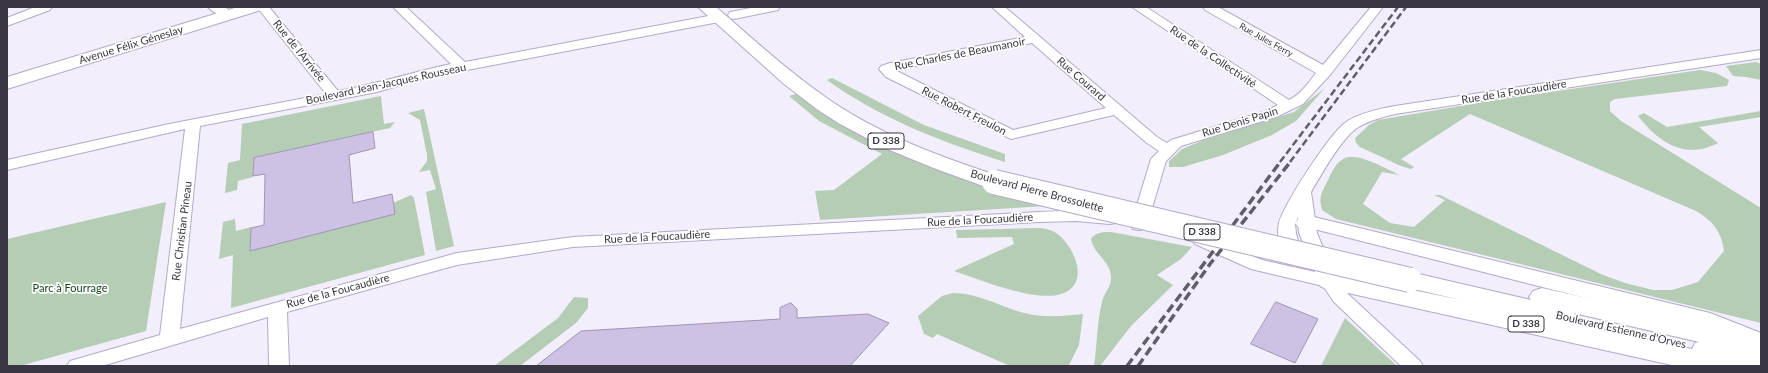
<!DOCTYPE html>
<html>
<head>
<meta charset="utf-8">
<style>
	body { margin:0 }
	#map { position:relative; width:1768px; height:373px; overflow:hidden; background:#f2eefc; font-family:Lato,sans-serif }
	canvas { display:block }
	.frame { position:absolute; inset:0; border:8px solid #3a3643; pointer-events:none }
</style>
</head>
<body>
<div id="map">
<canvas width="1768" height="373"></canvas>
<div class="frame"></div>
</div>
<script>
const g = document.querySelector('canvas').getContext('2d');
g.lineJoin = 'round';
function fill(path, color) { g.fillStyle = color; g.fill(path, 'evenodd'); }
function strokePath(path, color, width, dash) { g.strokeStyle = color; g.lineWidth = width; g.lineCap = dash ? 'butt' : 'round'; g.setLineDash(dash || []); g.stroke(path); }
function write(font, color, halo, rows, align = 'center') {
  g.font = font + ' Lato,sans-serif'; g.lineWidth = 3.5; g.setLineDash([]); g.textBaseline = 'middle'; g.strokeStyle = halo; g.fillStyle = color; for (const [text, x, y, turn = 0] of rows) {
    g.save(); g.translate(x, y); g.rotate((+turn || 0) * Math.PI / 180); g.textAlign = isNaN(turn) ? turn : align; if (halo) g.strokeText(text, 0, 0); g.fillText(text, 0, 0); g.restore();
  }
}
fill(new Path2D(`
	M 1756,62 L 1761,64 L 1761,73 L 1760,74 L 1761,80 L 1746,77 L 1733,76 L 1726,66 Z
	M 1700,70 L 1716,73 L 1729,80 L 1727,86 L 1615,99 L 1610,102 L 1610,111 L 1621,121 L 1761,208 L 1761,323 L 1336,219 L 1322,210 C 1318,195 1323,191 1329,178 C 1332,171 1336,163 1343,159 C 1355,150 1388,170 1400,175 L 1382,172 L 1363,204 L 1390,223 L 1414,227 L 1445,200 L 1434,195 L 1440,195 L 1603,275 L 1625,283 L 1653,290 L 1672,290 L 1698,282 L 1724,251 C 1722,232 1712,220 1696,211 L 1470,114 L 1401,159 L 1414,167 L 1411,169 L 1401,166 L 1360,147 L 1356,143 L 1355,138 L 1369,125 L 1378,120 L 1490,101 Z
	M 832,78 L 924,125 L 1005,154 L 1005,162 C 942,142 881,119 827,80 Z
	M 1325,88 L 1296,121 L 1272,135 L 1223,155 L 1183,167 L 1169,167 L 1169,161 L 1182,149 L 1204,140 L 1294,112 Z
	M 796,94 L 814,107 L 1062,205 L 820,220 L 815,191 L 834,190 L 882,154 L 819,121 L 789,96 Z
	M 381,96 L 384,124 L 395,122 L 390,128 L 321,143 L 317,146 L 317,144 L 254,158 L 253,167 L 255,170 L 253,170 L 253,177 L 238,181 L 237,190 L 225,193 L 228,163 L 240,160 L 242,124 Z
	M 424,109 L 454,246 L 436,251 L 426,192 L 436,189 L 430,170 L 419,172 L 427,161 L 427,155 L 420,120 L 408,113 Z
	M 1761,111 L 1761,117 L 1699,127 L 1718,143 C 1685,160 1659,143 1638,116 L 1644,113 L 1667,127 Z
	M 411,195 L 414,198 L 425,255 L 231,308 L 233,255 L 219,259 L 223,222 L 235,219 L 236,231 L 251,227 L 250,250 L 395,214 L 393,203 Z
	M 166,202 L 146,331 L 20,366 L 7,366 L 7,239 Z
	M 1041,228 C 1046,229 1052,230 1056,233 C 1073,244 1091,282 1064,293 C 1038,304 981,280 954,271 L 1014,244 L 1012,237 L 957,238 L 956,230 Z
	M 1111,232 L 1192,247 L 1181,259 L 1157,275 L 1173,285 L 1131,326 L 1100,366 L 1094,366 C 1097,345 1097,322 1102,302 C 1104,292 1112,287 1111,276 C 1110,261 1093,253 1091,239 C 1095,232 1104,232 1111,232 Z
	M 953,293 C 978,293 1001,307 1024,313 C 1044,318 1063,316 1083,314 L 1079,345 L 1069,365 L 1066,366 L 1010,366 L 937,334 L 933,338 L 924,334 L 918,316 L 942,296 Z
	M 574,297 L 588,298 L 588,308 L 576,323 L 520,366 L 494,366 L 558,318 Z
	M 1345,318 L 1397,366 L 1321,366 Z`), '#b5cdb5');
const building = new Path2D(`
	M 373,132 L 375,148 L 349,155 L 353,203 L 392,194 L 395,214 L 250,251 L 251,228 L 264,225 L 265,174 L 253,176 L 254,158 Z
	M 1276,302 L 1318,319 L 1295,363 L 1251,344 Z
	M 791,303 L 797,309 L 797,318 L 868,314 L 889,323 L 850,366 L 536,366 L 581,331 L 780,319 L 780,308 Z`);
fill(building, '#cdc2e3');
strokePath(building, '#9e94b3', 1);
const minor = new Path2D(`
	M 35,7 L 52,7 L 50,10 L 7,26 L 7,18 Z
	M 208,7 L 225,7 L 235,15 L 233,18 C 226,19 213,13 208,7 Z
	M 257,7 L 269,7 L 338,91 C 377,84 413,72 451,64 L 393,7 L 406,7 L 465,62 L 719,14 L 723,15 L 725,18 L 723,21 L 719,22 L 425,78 L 377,92 L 200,126 L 180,329 L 457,253 L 573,237 L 1039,212 C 1064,211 1091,209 1116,215 L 1118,219 L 1116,223 L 1110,224 L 1076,221 L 1039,222 L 573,247 L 457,265 L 287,312 L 289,366 L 269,366 L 268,317 L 102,366 L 67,366 L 70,361 L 160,335 L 185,129 L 7,170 L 7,160 L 169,124 L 326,94 Z
	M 756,7 L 780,7 L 778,10 L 734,19 L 730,18 L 728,15 L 730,12 Z
	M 992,7 L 1005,7 L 1157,137 L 1167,143 L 1171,140 L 1266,111 L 1278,105 L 1132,7 L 1146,7 L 1289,100 C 1300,95 1309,82 1316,73 L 1205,10 L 1203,7 L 1218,7 L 1323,65 L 1371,7 L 1383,7 L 1330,75 L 1303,104 L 1276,117 L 1181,146 L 1166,161 L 1147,225 L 1145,229 L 1139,230 L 1133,229 L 1131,225 L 1151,159 L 1159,151 L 1147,143 L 1114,115 L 1011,139 L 886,77 L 879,69 L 881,66 L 890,63 L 1025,37 ZM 1032,43 L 1106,108 L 1013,130 L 895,70 Z
	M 1761,50 L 1761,58 L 1395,114 C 1382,117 1368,121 1357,128 C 1341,139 1321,175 1311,192 L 1317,233 L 1333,272 L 1348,294 L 1420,361 L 1423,366 L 1401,366 L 1334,302 L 1323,286 L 1251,269 L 1195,244 L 1192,240 L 1195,236 L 1201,235 L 1262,260 L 1315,272 L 1299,233 L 1298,217 L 1295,224 L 1296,233 L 1302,260 L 1299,264 L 1293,266 L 1287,264 C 1281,255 1276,234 1279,223 C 1284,204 1330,133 1346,122 C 1360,113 1378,109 1395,106 Z`);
const tertiary = new Path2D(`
	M 1306,217 L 1314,217 L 1710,313 L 1761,333 L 1761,351 L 1696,326 L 1314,229 L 1299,228 L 1295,223 L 1299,218 Z`);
const secondary = new Path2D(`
	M 238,7 L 263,7 L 261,10 L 7,89 L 7,77 Z`);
const primary = new Path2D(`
	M 698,7 L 716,7 C 753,39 790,73 831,101 C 883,136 943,158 1002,177 L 1005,182 L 1002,187 L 994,189 L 986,187 L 936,169 L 887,149 L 840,124 L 818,110 L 784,84 Z
	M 1410,272 L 1531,300 L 1529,297 L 1533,291 L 1542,288 L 1761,337 L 1761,366 L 1676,366 L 1330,289 L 1321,287 L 1318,281 L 1321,275 L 1330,273 L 1461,300 L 1401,286 L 1398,280 L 1401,274 ZM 1574,313 L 1699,342 L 1695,343 L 1692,349 L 1569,323 L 1572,322 L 1576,316 Z`);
strokePath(minor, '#b4a9c9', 2);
strokePath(tertiary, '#b4a9c9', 2);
strokePath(secondary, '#b4a9c9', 2);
strokePath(primary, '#b4a9c9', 2);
fill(minor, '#fff');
fill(tertiary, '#fff');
fill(secondary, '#fff');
fill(primary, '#fff');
strokePath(new Path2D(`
	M 1280,162 L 1398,7
	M 1290,162 L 1406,7`), '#615d6b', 2.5, [7, 3.5]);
strokePath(new Path2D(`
	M 1127,366 L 1281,161
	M 1138,366 L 1210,264 L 1291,161`), '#615d6b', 3.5, [9, 4.5]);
const primaryBridge = new Path2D(`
	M 994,182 L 1410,280`);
strokePath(primaryBridge, '#b4a9c9', 26, []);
strokePath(primaryBridge, '#fff', 24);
write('9px', '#3a3643', '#fff', [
	["Rue Jules Ferry",1266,40,29]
]);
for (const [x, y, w] of [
	[886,141,36],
	[1202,232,36],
	[1526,324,36]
]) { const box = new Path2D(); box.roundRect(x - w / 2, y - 8, w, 16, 3); g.fillStyle = '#fff'; g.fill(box); strokePath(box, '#3a3643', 1); }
write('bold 10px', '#3a3643', null, [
	["D 338",886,141],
	["D 338",1202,232],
	["D 338",1526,324]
]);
write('11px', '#3a3643', '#fff', [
	["Avenue Félix Géneslay",131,45,-17],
	["Rue de l'Arrivée",299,51,51],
	["Rue Charles de Beaumanoir",960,54,-11],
	["Rue de la Collectivité",1213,57,34],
	["Rue Courard",1081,79,41],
	["Boulevard Jean-Jacques Rousseau",386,84,-12],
	["Rue de la Foucaudière",1514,92,-9],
	["Rue Robert Freulon",964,111,27],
	["Rue Denis Papin",1240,122,-17],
	["Boulevard Pierre Brossolette",1037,191,15],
	["Rue de la Foucaudière",980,220,-3],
	["Rue Christian Pineau",182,231,-83],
	["Rue de la Foucaudière",657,237,-3],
	["Rue de la Foucaudière",338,291,-15],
	["Boulevard Estienne d'Orves",1621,330,13]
]);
write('11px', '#134719', '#fff', [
	["Parc à Fourrage",70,288]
]);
</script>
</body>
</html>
